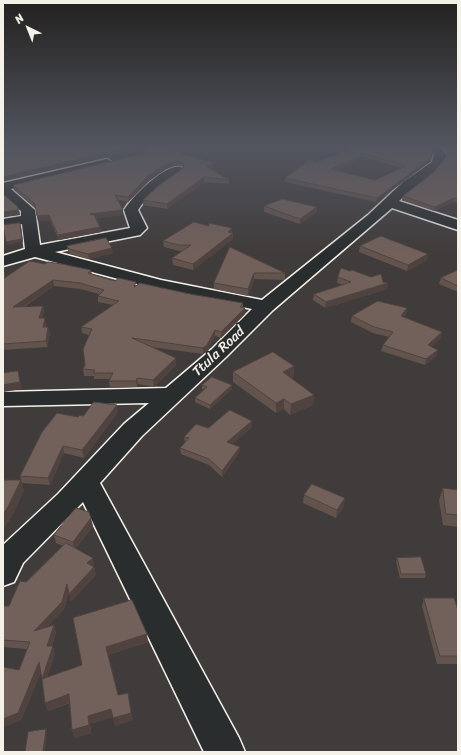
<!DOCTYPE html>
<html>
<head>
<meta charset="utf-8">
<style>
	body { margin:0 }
	#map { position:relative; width:461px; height:755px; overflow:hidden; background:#403c3b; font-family:Sriracha,sans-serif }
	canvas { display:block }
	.frame { position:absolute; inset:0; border:4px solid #f4f1e8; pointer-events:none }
	.north { position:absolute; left:8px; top:8px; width:40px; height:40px; -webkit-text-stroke:3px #2a2d2e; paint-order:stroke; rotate:317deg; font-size:11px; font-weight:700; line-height:16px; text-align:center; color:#f4f1e8 }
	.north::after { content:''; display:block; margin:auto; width:14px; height:18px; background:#f4f1e8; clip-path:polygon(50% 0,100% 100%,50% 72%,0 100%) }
</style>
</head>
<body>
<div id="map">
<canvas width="461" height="755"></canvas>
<div class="frame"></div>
<div class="north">N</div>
</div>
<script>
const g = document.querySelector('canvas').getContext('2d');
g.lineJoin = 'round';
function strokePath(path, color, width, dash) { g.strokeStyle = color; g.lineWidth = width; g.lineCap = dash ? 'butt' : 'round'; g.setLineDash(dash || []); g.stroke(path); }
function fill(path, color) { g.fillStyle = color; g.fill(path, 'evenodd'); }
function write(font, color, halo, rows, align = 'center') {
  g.font = font + ' Sriracha,sans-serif'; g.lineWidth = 3.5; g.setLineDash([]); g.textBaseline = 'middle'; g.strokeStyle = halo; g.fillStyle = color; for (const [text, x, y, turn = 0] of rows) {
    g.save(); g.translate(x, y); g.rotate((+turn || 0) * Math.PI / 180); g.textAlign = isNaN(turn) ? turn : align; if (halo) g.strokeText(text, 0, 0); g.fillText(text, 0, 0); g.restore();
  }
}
const minor = new Path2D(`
	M 426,147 C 436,147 444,146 447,157 C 438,174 414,187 399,201 L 458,220 L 458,230 L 392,208 L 273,310 L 226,357 L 142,436 L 100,483 L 239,738 L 245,752 L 204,752 L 83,502 L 23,563 L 14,582 L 3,586 L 3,545 L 58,494 L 124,424 L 149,403 L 3,406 L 3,392 L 166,388 L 212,349 L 252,309 L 160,290 L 35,257 L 3,266 L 3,256 L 25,249 L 22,224 L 3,227 L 3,219 L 21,216 L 21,211 L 3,196 L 3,183 L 107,159 L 113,163 L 111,166 L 11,189 L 35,210 L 40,245 L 130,228 L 124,210 C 132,197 165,163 181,167 L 183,170 L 181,173 C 166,184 148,193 138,210 L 147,228 L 140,235 L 55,252 L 161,280 L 262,300 L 368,215 L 403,182 L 432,162 L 434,154 Z`);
strokePath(minor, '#f4f1e8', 3);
fill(minor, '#2a2d2e');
fill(new Path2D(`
	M 3,147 L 166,147 L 163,148 L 214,163 L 214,167 L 211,169 L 229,180 L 229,184 L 204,182 L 167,209 L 143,205 L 143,200 L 182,169 L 183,167 L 182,166 L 174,166 L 166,169 L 149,181 L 128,202 L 118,200 L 123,215 L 96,218 L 100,227 L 101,232 L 59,240 L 50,220 L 38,221 L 36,209 L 14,190 L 13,185 L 145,153 L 146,152 L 141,149 L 3,181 Z
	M 350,147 L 430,147 L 431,161 L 376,202 L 285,182 L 285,178 L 316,162 L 354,148 ZM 361,156 L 401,168 L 375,180 L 336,171 L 360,158 Z
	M 440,147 L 458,147 L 458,203 L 453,202 L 434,211 L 402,200 L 403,196 L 434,172 L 447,156 L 445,150 Z
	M 264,206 L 317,207 L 317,212 L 300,224 L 264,212 Z
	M 232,233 L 233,233 L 233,239 L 193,270 L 173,265 L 172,258 L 182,251 L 179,251 L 164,247 L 163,241 Z
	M 67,246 L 113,253 L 89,259 L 70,254 L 68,251 Z
	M 360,246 L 427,260 L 407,271 L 359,252 Z
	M 230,247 L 285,273 L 285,280 L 254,279 L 248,296 L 214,289 L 214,283 Z
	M 3,264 L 5,277 L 45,264 L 91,270 L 92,274 L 136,286 L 243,303 L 243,307 L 245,314 L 221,338 L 215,336 L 207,351 L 203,354 L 151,347 L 176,365 L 154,387 L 138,384 L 137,387 L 110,388 L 109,381 L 110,379 L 94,379 L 94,376 L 84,376 L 83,369 L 85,365 L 89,335 L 82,333 L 81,327 L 113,305 L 98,302 L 98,296 L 99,294 L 80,289 L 54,286 L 24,307 L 43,306 L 44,312 L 42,318 L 46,324 L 46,327 L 48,327 L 50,333 L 47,347 L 3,350 Z
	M 458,270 L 458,292 L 439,284 L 441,278 Z
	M 338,277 L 383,282 L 387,289 L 325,308 L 313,300 L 314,294 L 342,285 L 337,283 Z
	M 407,308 L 406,314 L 403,317 L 441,338 L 431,347 L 436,356 L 425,365 L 381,351 L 383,345 L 389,337 L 373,333 L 351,322 L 352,316 Z
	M 233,372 L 294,376 L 291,378 L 314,395 L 313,405 L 290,415 L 284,409 L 276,413 L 233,382 Z
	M 202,385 L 232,385 L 232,389 L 210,409 L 195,402 L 195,398 L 204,390 L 202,389 Z
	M 118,412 L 84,458 L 64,453 L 50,485 L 22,483 L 20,476 L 78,417 L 83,416 Z
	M 252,421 L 252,427 L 232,444 L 239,453 L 222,477 L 209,465 L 181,454 L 180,448 L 185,443 L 184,437 L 208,428 Z
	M 443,488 L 458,490 L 458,530 L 458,527 L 443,525 L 439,500 Z
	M 304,495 L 344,506 L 336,518 L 303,503 Z
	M 93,526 L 76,548 L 94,565 L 93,567 L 94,567 L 96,575 L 71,601 L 69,593 L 64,609 L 47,627 L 54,625 L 56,632 L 52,646 L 55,654 L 47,677 L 82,665 L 73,618 L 148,642 L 108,655 L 118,695 L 133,720 L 115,726 L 113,717 L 90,724 L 91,733 L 75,738 L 72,730 L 70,703 L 48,711 L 45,703 L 41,672 L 21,720 L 3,727 L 3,667 L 19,670 L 27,649 L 3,647 L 3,606 L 9,606 L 26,582 L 63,546 L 56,543 L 54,535 Z
	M 397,558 L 426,574 L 425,578 L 400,578 L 396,562 Z
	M 424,598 L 458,610 L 458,664 L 437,664 L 422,606 Z`), '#62534d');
fill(new Path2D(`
	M 128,147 L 141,147 L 141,149 L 3,181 L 3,177 Z
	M 433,151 L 431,161 L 376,202 L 377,198 Z
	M 361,155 L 360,158 L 331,173 L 331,169 Z
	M 174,161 L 174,166 L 166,169 L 149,181 L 128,202 L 128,197 L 148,176 L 165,164 Z
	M 214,163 L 214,167 L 206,171 L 206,166 Z
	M 204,177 L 204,182 L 167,209 L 167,204 Z
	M 454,198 L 453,202 L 434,211 L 435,207 Z
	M 18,207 L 20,215 L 3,217 L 3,212 Z
	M 317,207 L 317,212 L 300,224 L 300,219 Z
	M 123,210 L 123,215 L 91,219 L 90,214 Z
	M 49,215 L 50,220 L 38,221 L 37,216 Z
	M 21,226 L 23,242 L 7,245 L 6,242 Z
	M 100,227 L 101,232 L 59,240 L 58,235 Z
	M 232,228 L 233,239 L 193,270 L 193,264 L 228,232 Z
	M 112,248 L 113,253 L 89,259 L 88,254 Z
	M 428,254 L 427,260 L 407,271 L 408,265 Z
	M 254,273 L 254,279 L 248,296 L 248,289 Z
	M 53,280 L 54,286 L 14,313 L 13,307 Z
	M 388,283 L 387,289 L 325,308 L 326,302 Z
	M 43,306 L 44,312 L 40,324 L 39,318 Z
	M 245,308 L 245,314 L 221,338 L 221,332 Z
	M 407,308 L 406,314 L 400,322 L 401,316 Z
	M 45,318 L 46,324 L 45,334 L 43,327 Z
	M 48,327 L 50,333 L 47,347 L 46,341 Z
	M 215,330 L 215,336 L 207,351 L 203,354 L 203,348 Z
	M 442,332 L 441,338 L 426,352 L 428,345 Z
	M 438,350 L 436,356 L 425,365 L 426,359 Z
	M 176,358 L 176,365 L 154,387 L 153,380 Z
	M 294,366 L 294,376 L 282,382 L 283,372 Z
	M 18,371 L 22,389 L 3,392 L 3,385 Z
	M 137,378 L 138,384 L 137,387 L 136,381 Z
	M 232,385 L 232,389 L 210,409 L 210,405 Z
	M 314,395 L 313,405 L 290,415 L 291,404 Z
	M 284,399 L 284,409 L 276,413 L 276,403 Z
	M 117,405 L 118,412 L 84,458 L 82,450 Z
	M 252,421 L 252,427 L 227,448 L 227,442 Z
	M 63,446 L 64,453 L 50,485 L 48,478 Z
	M 240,447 L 239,453 L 222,477 L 222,471 Z
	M 21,480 L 24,491 L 12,517 L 3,529 L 3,514 Z
	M 345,498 L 344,506 L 336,518 L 337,510 Z
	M 91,518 L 93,526 L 74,550 L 73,542 Z
	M 93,558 L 94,565 L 89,571 L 87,563 Z
	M 94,567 L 96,575 L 71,601 L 69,594 Z
	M 67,584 L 69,592 L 64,609 L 36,639 L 34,631 Z
	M 54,625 L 56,632 L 49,653 L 47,646 Z
	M 147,634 L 148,642 L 108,655 L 106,647 Z
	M 53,646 L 55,654 L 44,686 L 42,679 Z
	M 39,662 L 42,670 L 21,720 L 3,727 L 3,719 Z
	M 128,693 L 133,720 L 115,726 L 113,718 Z
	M 69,694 L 71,702 L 48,711 L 45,703 Z
	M 111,709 L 113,717 L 90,724 L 91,733 L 75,738 L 72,730 L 88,716 Z
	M 46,729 L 47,733 L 45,752 L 43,752 Z`), '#50433f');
const building = new Path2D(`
	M 3,147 L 128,147 L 3,177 Z
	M 145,147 L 160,147 L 214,163 L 206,166 L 229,180 L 204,177 L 167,204 L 143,200 L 158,186 L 182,169 L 184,165 L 182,162 L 174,161 L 165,164 L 148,176 L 128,197 L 115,195 L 123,210 L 90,214 L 94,215 L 100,227 L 58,235 L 49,215 L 37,216 L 35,204 L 13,185 L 145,153 L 148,148 Z
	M 357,147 L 430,147 L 433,151 L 431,158 L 377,198 L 285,178 L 309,160 L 316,162 ZM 359,152 L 406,166 L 375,180 L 331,169 L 361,155 Z
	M 446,147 L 458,147 L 458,199 L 454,198 L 435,207 L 403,196 L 434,172 L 449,154 Z
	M 3,194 L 18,207 L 18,210 L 3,212 Z
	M 283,199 L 317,207 L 300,219 L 264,206 Z
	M 194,222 L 209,226 L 209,223 L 232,228 L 228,232 L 233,233 L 193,264 L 172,258 L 191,245 L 179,245 L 163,241 Z
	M 20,223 L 22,239 L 6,242 L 3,225 Z
	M 381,236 L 428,254 L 408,265 L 360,246 Z
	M 106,238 L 112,248 L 88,254 L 69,249 L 67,246 Z
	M 230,247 L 285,273 L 254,273 L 248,289 L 214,283 Z
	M 30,261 L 45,264 L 48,262 L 62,264 L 91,270 L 88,273 L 115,281 L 119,278 L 136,282 L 134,287 L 140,283 L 190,294 L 243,303 L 240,307 L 245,308 L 221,332 L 215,330 L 207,345 L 203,348 L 132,338 L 176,358 L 153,380 L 137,378 L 136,381 L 109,381 L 113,373 L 93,373 L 95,370 L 83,369 L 85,365 L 83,349 L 92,329 L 81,327 L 119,301 L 98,296 L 104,290 L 80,283 L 53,280 L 13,307 L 43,306 L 39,318 L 45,318 L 43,327 L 48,327 L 46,341 L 3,344 L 3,268 L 4,278 Z
	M 341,268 L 350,271 L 352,270 L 371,277 L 381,274 L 383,282 L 388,283 L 326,302 L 314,294 L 351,282 L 338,277 Z
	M 458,270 L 458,286 L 441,278 Z
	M 378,301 L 407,308 L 401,316 L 442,332 L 428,345 L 438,350 L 426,359 L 383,345 L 393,332 L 374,327 L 352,316 Z
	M 273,352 L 294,366 L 283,372 L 314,395 L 291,404 L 284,399 L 276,403 L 233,372 Z
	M 18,371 L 20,382 L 3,385 L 3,373 Z
	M 212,377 L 232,385 L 210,405 L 195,398 L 207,387 L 202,385 Z
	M 94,402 L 117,405 L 82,450 L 63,446 L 48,478 L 20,476 L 42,432 L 57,413 L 78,417 L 80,415 L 83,416 Z
	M 230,410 L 252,421 L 227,442 L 240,447 L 222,471 L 209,459 L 180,448 L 189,438 L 184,437 L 196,424 L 208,428 Z
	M 3,480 L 21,480 L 8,507 L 3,514 Z
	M 312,484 L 345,498 L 337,510 L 304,495 Z
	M 443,488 L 458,490 L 458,515 L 446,514 Z
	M 76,508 L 89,512 L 91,518 L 73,542 L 54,535 Z
	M 66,543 L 93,558 L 87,563 L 94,567 L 69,594 L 67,584 L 62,602 L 34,631 L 54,625 L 47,646 L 53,646 L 42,679 L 39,662 L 18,713 L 3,719 L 3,667 L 19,670 L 30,642 L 3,640 L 3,606 L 9,606 L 20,581 L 26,582 Z
	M 421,557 L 426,574 L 401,574 L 397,558 Z
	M 424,598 L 454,598 L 458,610 L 458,656 L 440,656 Z
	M 132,600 L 147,634 L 106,647 L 118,695 L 128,693 L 131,713 L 113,718 L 111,709 L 88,716 L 89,725 L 72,730 L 69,694 L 45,703 L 42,679 L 82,665 L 73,618 Z
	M 46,729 L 43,752 L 25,752 L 28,732 Z`);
fill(building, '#72605a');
strokePath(building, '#50433f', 1);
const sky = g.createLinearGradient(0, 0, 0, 253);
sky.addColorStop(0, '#232120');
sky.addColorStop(0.58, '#535660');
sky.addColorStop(1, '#53566000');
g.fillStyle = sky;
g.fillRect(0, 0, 461, 253);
write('14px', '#f4f1e8', '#2a2d2e', [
	["Ttula Road",219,352,-43]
]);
</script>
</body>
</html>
